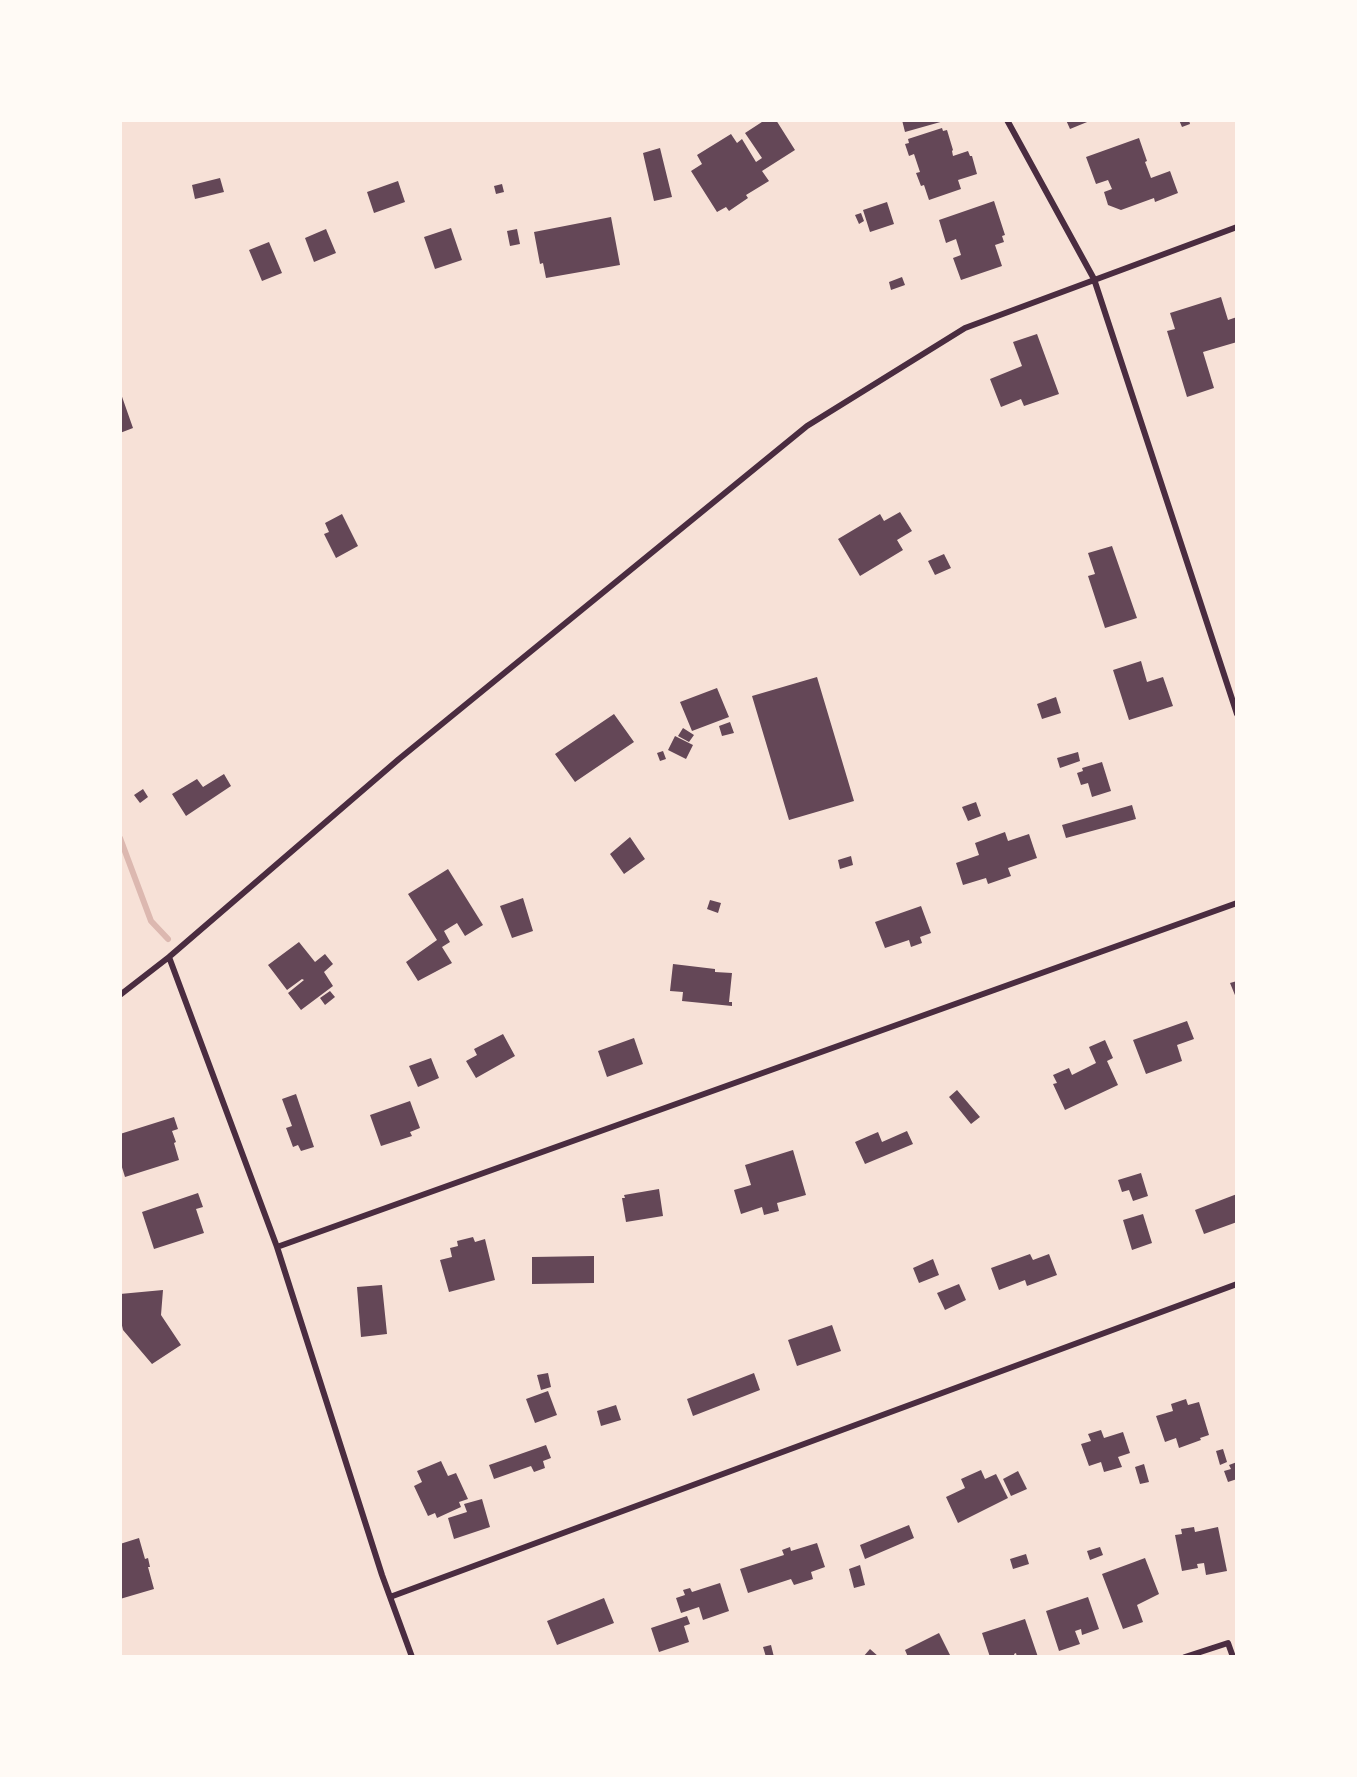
<!DOCTYPE html>
<html>
<head>
<meta charset="utf-8">
<style>
	body { margin:0 }
	#map { position:relative; width:1357px; height:1777px; overflow:hidden; background:#f7e1d7; font-family:Jost,sans-serif }
	canvas { display:block }
	.frame { position:absolute; inset:0; border:122px solid #fffaf5; pointer-events:none }
</style>
</head>
<body>
<div id="map">
<canvas width="1357" height="1777"></canvas>
<div class="frame"></div>
</div>
<script>
const g = document.querySelector('canvas').getContext('2d');
g.lineJoin = 'round';
function strokePath(path, color, width, dash) { g.strokeStyle = color; g.lineWidth = width; g.lineCap = dash ? 'butt' : 'round'; g.setLineDash(dash || []); g.stroke(path); }
function fill(path, color) { g.fillStyle = color; g.fill(path, 'evenodd'); }
strokePath(new Path2D(`
	M 120,838 L 151,921 L 168,939`), '#dcb8b0', 6);
fill(new Path2D(`
	M 765,120 L 776,120 L 795,150 L 762,171 L 769,181 L 746,195 L 748,198 L 729,211 L 726,207 L 717,212 L 691,171 L 702,164 L 697,155 L 731,134 L 737,143 L 742,139 L 756,162 L 762,158 L 745,133 Z
	M 902,120 L 944,120 L 944,121 L 905,132 Z
	M 1066,120 L 1092,120 L 1070,129 Z
	M 1179,120 L 1189,120 L 1190,124 L 1182,127 Z
	M 942,128 L 943,131 L 947,130 L 953,150 L 952,151 L 953,156 L 968,151 L 970,156 L 972,156 L 977,174 L 958,180 L 961,189 L 929,200 L 924,185 L 921,186 L 916,173 L 920,172 L 914,154 L 909,156 L 905,144 L 909,143 L 908,139 Z
	M 1139,138 L 1147,161 L 1145,162 L 1151,178 L 1170,171 L 1178,193 L 1155,202 L 1154,198 L 1121,210 L 1108,205 L 1104,192 L 1112,189 L 1108,180 L 1096,184 L 1086,157 Z
	M 660,148 L 672,197 L 654,201 L 643,153 Z
	M 220,178 L 224,192 L 195,199 L 192,185 Z
	M 398,181 L 405,202 L 374,213 L 367,192 Z
	M 502,184 L 504,192 L 496,194 L 494,186 Z
	M 994,201 L 1005,235 L 1002,236 L 1004,242 L 995,245 L 1002,266 L 961,280 L 953,258 L 961,255 L 956,239 L 946,243 L 939,220 Z
	M 887,202 L 894,224 L 870,232 L 863,210 Z
	M 861,213 L 864,221 L 859,224 L 855,215 Z
	M 611,217 L 620,265 L 546,278 L 543,263 L 540,264 L 534,232 Z
	M 451,228 L 462,260 L 435,269 L 424,237 Z
	M 326,229 L 336,253 L 314,262 L 305,238 Z
	M 517,229 L 520,244 L 510,246 L 507,231 Z
	M 269,242 L 282,273 L 262,281 L 249,250 Z
	M 902,277 L 905,285 L 891,290 L 889,282 Z
	M 1221,297 L 1228,320 L 1237,317 L 1237,342 L 1203,352 L 1214,388 L 1187,397 L 1167,331 L 1175,329 L 1170,313 Z
	M 1037,334 L 1059,394 L 1024,406 L 1021,399 L 1001,407 L 990,379 L 1022,366 L 1013,342 Z
	M 120,391 L 133,428 L 120,433 Z
	M 900,512 L 912,531 L 897,540 L 903,550 L 860,576 L 838,539 L 880,514 L 884,521 Z
	M 342,514 L 358,546 L 336,558 L 324,534 L 329,532 L 325,523 Z
	M 1112,546 L 1137,618 L 1105,628 L 1088,576 L 1095,574 L 1088,553 Z
	M 944,554 L 951,568 L 935,575 L 928,561 Z
	M 1141,661 L 1147,682 L 1163,677 L 1173,706 L 1129,720 L 1113,670 Z
	M 817,677 L 854,801 L 789,820 L 752,696 Z
	M 717,688 L 729,717 L 692,731 L 680,702 Z
	M 1056,697 L 1061,713 L 1042,719 L 1037,704 Z
	M 614,714 L 634,742 L 575,782 L 555,754 Z
	M 730,722 L 734,733 L 722,736 L 719,726 Z
	M 683,728 L 694,735 L 689,742 L 678,736 Z
	M 675,736 L 693,745 L 686,759 L 668,750 Z
	M 663,751 L 666,759 L 660,761 L 657,753 Z
	M 1078,752 L 1080,761 L 1060,768 L 1057,758 Z
	M 1102,762 L 1111,791 L 1092,797 L 1088,783 L 1081,785 L 1077,773 L 1083,771 L 1082,768 Z
	M 224,774 L 231,786 L 186,816 L 172,794 L 197,779 L 203,787 Z
	M 143,789 L 148,797 L 140,803 L 134,795 Z
	M 976,802 L 981,816 L 968,821 L 962,807 Z
	M 1132,805 L 1136,819 L 1066,838 L 1062,825 Z
	M 1005,832 L 1008,841 L 1029,834 L 1037,858 L 1008,868 L 1011,876 L 988,884 L 986,878 L 963,885 L 956,863 L 979,855 L 975,843 Z
	M 630,837 L 645,859 L 624,874 L 610,854 Z
	M 851,856 L 853,865 L 840,869 L 838,860 Z
	M 448,869 L 483,925 L 465,936 L 457,923 L 444,931 L 450,942 L 442,947 L 452,963 L 418,981 L 406,962 L 437,940 L 408,894 Z
	M 523,898 L 533,931 L 512,938 L 500,906 Z
	M 710,900 L 721,903 L 718,913 L 707,909 Z
	M 921,906 L 931,933 L 920,937 L 922,943 L 911,947 L 909,940 L 885,948 L 875,922 Z
	M 299,942 L 315,962 L 325,954 L 333,964 L 324,972 L 333,986 L 301,1010 L 288,993 L 304,980 L 302,979 L 287,990 L 268,965 Z
	M 673,964 L 715,969 L 715,972 L 732,973 L 729,1002 L 732,1002 L 732,1006 L 682,1001 L 683,992 L 670,991 Z
	M 1237,981 L 1237,1000 L 1230,983 Z
	M 330,991 L 335,997 L 325,1005 L 320,998 Z
	M 1187,1021 L 1194,1039 L 1177,1045 L 1182,1061 L 1146,1074 L 1133,1040 Z
	M 503,1034 L 515,1056 L 476,1078 L 466,1061 L 477,1055 L 474,1049 Z
	M 634,1038 L 643,1064 L 607,1077 L 598,1051 Z
	M 1105,1040 L 1113,1058 L 1107,1061 L 1118,1085 L 1065,1110 L 1053,1084 L 1057,1083 L 1053,1075 L 1069,1068 L 1072,1075 L 1096,1063 L 1089,1047 Z
	M 431,1058 L 439,1078 L 418,1087 L 409,1066 Z
	M 957,1090 L 980,1117 L 971,1124 L 949,1097 Z
	M 296,1094 L 314,1147 L 301,1151 L 298,1145 L 293,1147 L 286,1128 L 292,1126 L 282,1099 Z
	M 410,1101 L 420,1128 L 410,1132 L 412,1136 L 381,1146 L 370,1115 Z
	M 174,1117 L 178,1129 L 172,1131 L 176,1142 L 174,1143 L 179,1160 L 125,1177 L 120,1161 L 120,1134 Z
	M 907,1131 L 913,1144 L 865,1164 L 855,1142 L 878,1132 L 882,1142 Z
	M 793,1150 L 806,1195 L 777,1203 L 779,1211 L 764,1215 L 762,1207 L 741,1214 L 734,1190 L 751,1185 L 745,1165 Z
	M 1141,1173 L 1148,1196 L 1133,1201 L 1129,1190 L 1122,1192 L 1118,1180 Z
	M 659,1189 L 663,1216 L 626,1222 L 622,1198 L 625,1198 L 624,1195 Z
	M 198,1193 L 203,1207 L 196,1209 L 204,1233 L 154,1249 L 142,1212 Z
	M 1237,1194 L 1237,1222 L 1204,1234 L 1195,1210 Z
	M 1143,1214 L 1152,1243 L 1132,1250 L 1123,1220 Z
	M 473,1237 L 475,1242 L 485,1239 L 495,1280 L 449,1292 L 440,1260 L 452,1257 L 450,1248 L 458,1246 L 457,1241 Z
	M 1030,1254 L 1033,1260 L 1049,1254 L 1057,1275 L 1027,1286 L 1025,1280 L 999,1290 L 991,1268 Z
	M 594,1256 L 594,1283 L 532,1284 L 532,1257 Z
	M 933,1259 L 939,1275 L 919,1283 L 913,1268 Z
	M 959,1284 L 966,1300 L 945,1310 L 937,1293 Z
	M 382,1285 L 387,1334 L 361,1337 L 357,1287 Z
	M 163,1290 L 161,1315 L 181,1345 L 152,1364 L 123,1330 L 120,1317 L 120,1294 Z
	M 832,1325 L 841,1351 L 797,1366 L 788,1340 Z
	M 548,1373 L 551,1387 L 541,1390 L 537,1375 Z
	M 754,1373 L 760,1390 L 693,1416 L 687,1399 Z
	M 548,1391 L 557,1415 L 535,1423 L 526,1399 Z
	M 1186,1399 L 1188,1405 L 1199,1402 L 1209,1435 L 1200,1438 L 1201,1440 L 1179,1448 L 1176,1438 L 1165,1442 L 1156,1416 L 1173,1411 L 1171,1404 Z
	M 616,1405 L 621,1420 L 601,1426 L 597,1411 Z
	M 1101,1430 L 1104,1438 L 1123,1432 L 1130,1453 L 1118,1457 L 1122,1467 L 1104,1472 L 1101,1462 L 1089,1466 L 1081,1444 L 1091,1441 L 1088,1434 Z
	M 546,1445 L 551,1458 L 543,1461 L 545,1468 L 534,1472 L 531,1466 L 494,1479 L 489,1465 Z
	M 1223,1449 L 1227,1462 L 1220,1465 L 1216,1451 Z
	M 441,1461 L 448,1476 L 456,1473 L 468,1499 L 459,1502 L 461,1507 L 437,1518 L 435,1513 L 428,1516 L 414,1486 L 422,1482 L 417,1471 Z
	M 1237,1462 L 1237,1479 L 1228,1482 L 1224,1471 L 1231,1469 L 1229,1465 Z
	M 1144,1464 L 1149,1482 L 1140,1484 L 1135,1467 Z
	M 981,1470 L 985,1479 L 996,1474 L 1008,1498 L 958,1523 L 946,1497 L 965,1488 L 961,1479 Z
	M 1018,1471 L 1027,1489 L 1011,1496 L 1003,1479 Z
	M 482,1499 L 490,1527 L 454,1539 L 448,1518 L 467,1512 L 464,1504 Z
	M 909,1525 L 914,1538 L 865,1559 L 860,1545 Z
	M 1194,1527 L 1195,1532 L 1218,1527 L 1227,1571 L 1206,1575 L 1204,1563 L 1197,1564 L 1198,1568 L 1182,1571 L 1175,1535 L 1182,1534 L 1181,1529 Z
	M 139,1538 L 145,1559 L 148,1558 L 150,1567 L 148,1567 L 154,1589 L 120,1599 L 120,1544 Z
	M 817,1543 L 825,1567 L 811,1572 L 813,1579 L 794,1585 L 791,1579 L 748,1593 L 740,1569 L 784,1555 L 782,1550 L 790,1547 L 791,1551 Z
	M 1100,1547 L 1103,1555 L 1090,1560 L 1087,1551 Z
	M 1026,1554 L 1029,1564 L 1013,1569 L 1010,1559 Z
	M 1145,1558 L 1159,1594 L 1137,1605 L 1143,1622 L 1123,1629 L 1102,1574 Z
	M 860,1565 L 865,1585 L 854,1588 L 849,1569 Z
	M 720,1583 L 729,1611 L 703,1620 L 699,1607 L 681,1613 L 676,1598 L 685,1595 L 683,1590 L 690,1588 L 692,1592 Z
	M 1088,1597 L 1099,1629 L 1082,1635 L 1081,1629 L 1075,1631 L 1080,1644 L 1059,1651 L 1046,1611 Z
	M 604,1598 L 614,1623 L 557,1645 L 547,1621 Z
	M 687,1616 L 690,1624 L 684,1626 L 689,1642 L 659,1652 L 651,1628 Z
	M 1025,1619 L 1038,1657 L 1017,1657 L 1016,1653 L 1014,1654 L 1015,1657 L 990,1657 L 982,1633 Z
	M 939,1633 L 951,1657 L 908,1657 L 905,1650 Z
	M 771,1645 L 774,1657 L 766,1657 L 763,1647 Z
	M 870,1649 L 879,1657 L 863,1657 Z`), '#644757');
strokePath(new Path2D(`
	M 1007,120 L 1094,279 L 1237,714
	M 169,957 L 277,1247 L 382,1575 L 412,1657
	M 120,995 L 169,957 L 399,759 L 807,426 L 965,328 L 1237,227
	M 277,1247 L 1237,903
	M 390,1597 L 1237,1284
	M 1185,1657 L 1228,1643 L 1233,1657`), '#4a2c40', 6);
</script>
</body>
</html>
